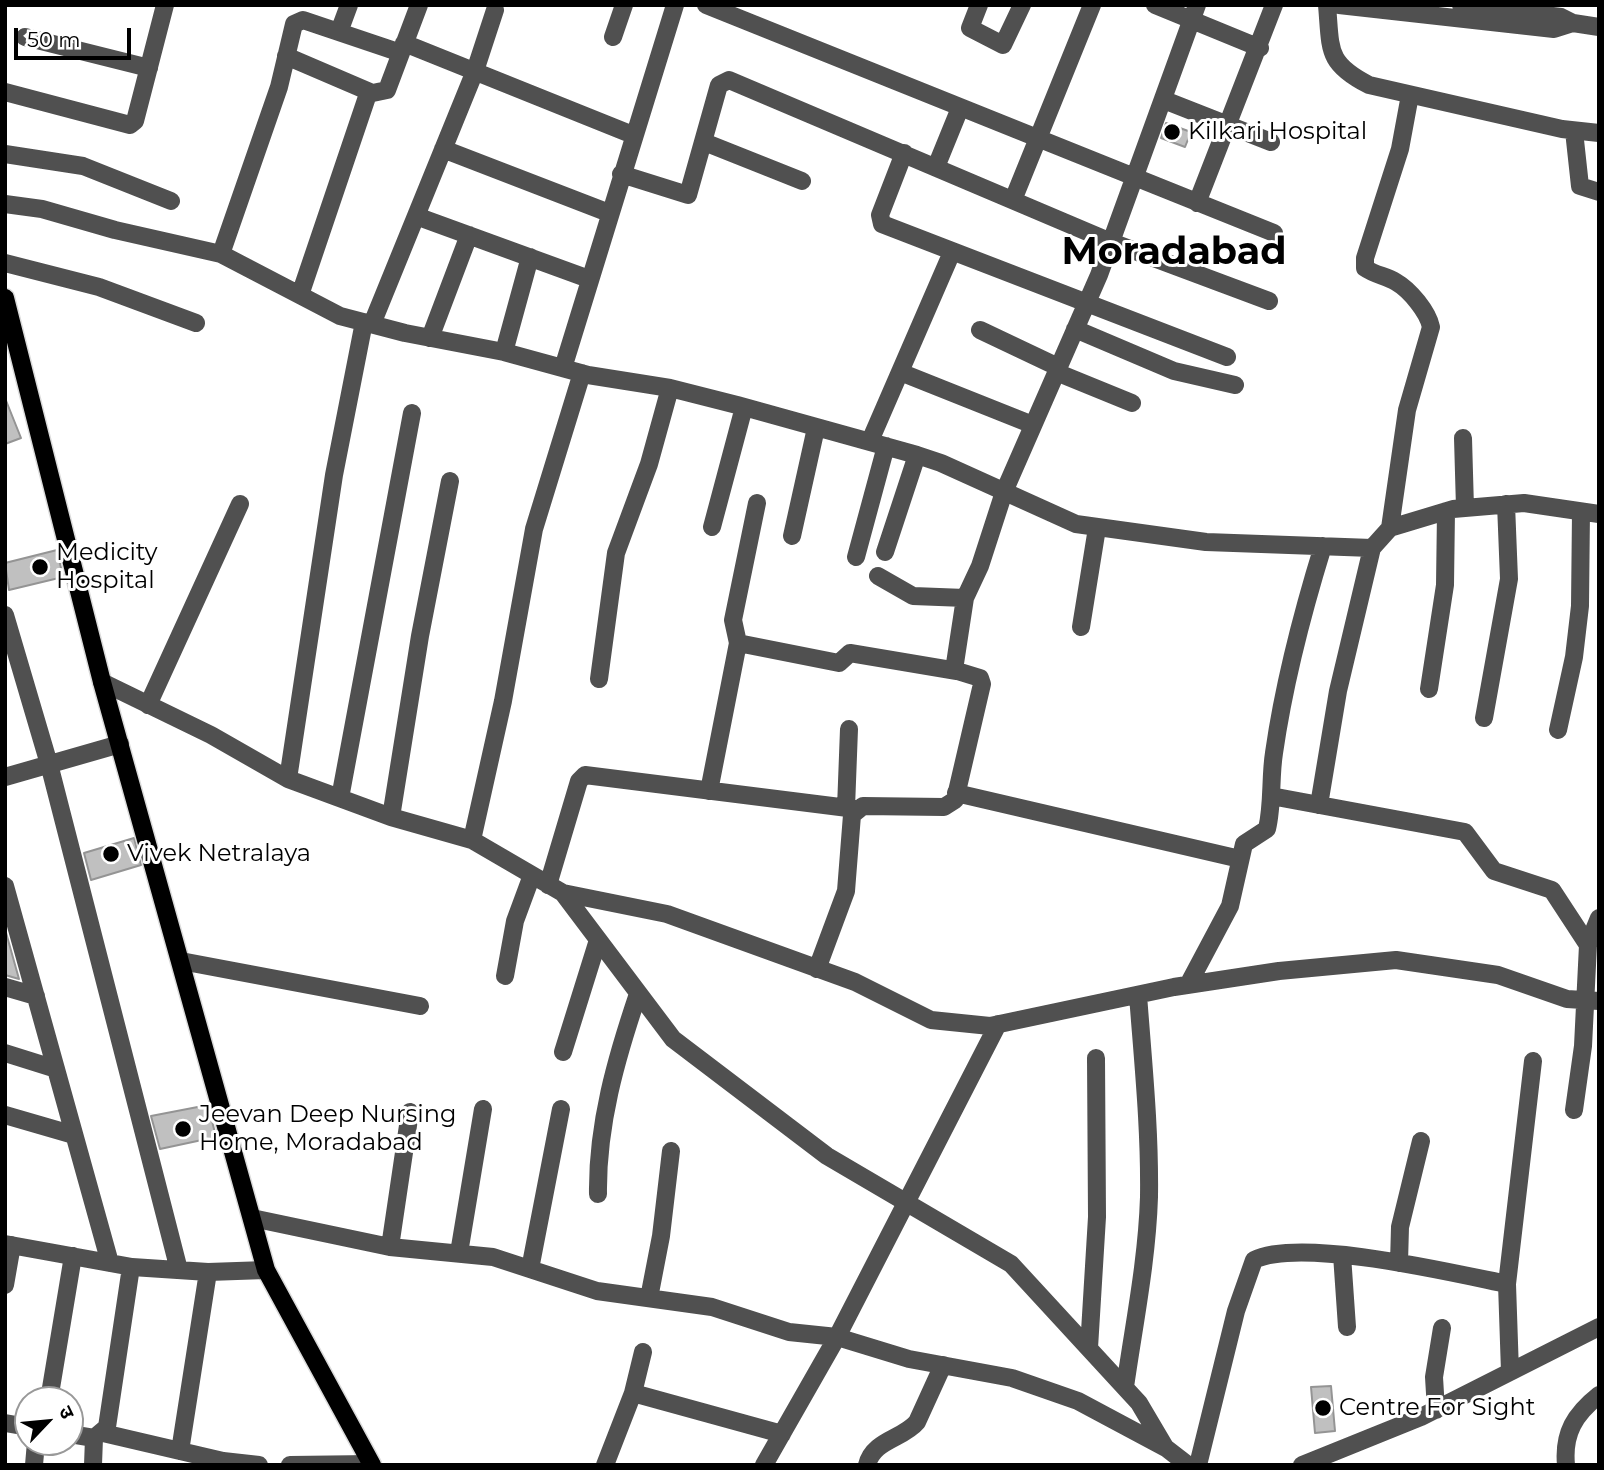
<!DOCTYPE html>
<html>
<head>
<meta charset="utf-8">
<style>
	body { margin:0 }
	#map { position:relative; width:1604px; height:1470px; overflow:hidden; background:#fff; font-family:Montserrat,"Noto Sans Devanagari",sans-serif }
	canvas { display:block }
	.frame { position:absolute; inset:0; border:7px solid #000; pointer-events:none }
	.north { position:absolute; left:14px; top:1386px; width:70px; height:70px; box-sizing:border-box; background:#fff; border:2px solid #999; border-radius:50%; rotate:64deg; font-size:19px; font-weight:700; line-height:28px; text-align:center; color:#000 }
	.north::after { content:''; display:block; margin:auto; width:24px; height:32px; background:#000; clip-path:polygon(50% 0,100% 100%,50% 72%,0 100%) }
	.scale { position:absolute; left:14px; top:28px; width:117px; height:32px; box-sizing:border-box; border:4px solid #000; border-top:0; padding-left:9px; font-size:21px; line-height:24px; white-space:nowrap; color:#000; -webkit-text-stroke:5px #fff; paint-order:stroke }
</style>
</head>
<body>
<div id="map">
<canvas width="1604" height="1470"></canvas>
<div class="frame"></div>
<div class="north">उ</div>
<div class="scale">50 m</div>
</div>
<script>
const g = document.querySelector('canvas').getContext('2d');
g.lineJoin = 'round';
function fill(path, color) { g.fillStyle = color; g.fill(path, 'evenodd'); }
function strokePath(path, color, width, dash) { g.strokeStyle = color; g.lineWidth = width; g.lineCap = dash ? 'butt' : 'round'; g.setLineDash(dash || []); g.stroke(path); }
function write(font, color, halo, rows, align = 'center') {
  g.font = font + ' Montserrat,sans-serif'; g.lineWidth = 6; g.setLineDash([]); g.textBaseline = 'middle'; g.strokeStyle = halo; g.fillStyle = color; for (const [text, x, y, turn = 0] of rows) {
    g.save(); g.translate(x, y); g.rotate((+turn || 0) * Math.PI / 180); g.textAlign = isNaN(turn) ? turn : align; if (halo) g.strokeText(text, 0, 0); g.fillText(text, 0, 0); g.restore();
  }
}
const building = new Path2D(`
	M 1166,123 L 1191,132 L 1185,147 L 1161,138 Z
	M 5,398 L 21,438 L 5,444 Z
	M 57,550 L 63,577 L 9,590 L 5,563 Z
	M 134,838 L 141,865 L 91,880 L 84,853 Z
	M 5,929 L 19,979 L 5,975 Z
	M 208,1105 L 216,1137 L 160,1149 L 151,1116 Z
	M 1331,1386 L 1335,1431 L 1315,1433 L 1311,1387 Z`);
fill(building, '#c0c0c0');
strokePath(building, '#949494', 2);
const major = new Path2D(`
	M 5,298 L 102,682 L 266,1270 L 372,1465`);
strokePath(major, '#dbdbdb', 21);
strokePath(new Path2D(`
	M 706,5 L 1274,233
	M 979,5 L 970,28 L 1003,45 L 1022,5
	M 1155,5 L 1260,48
	M 1327,5 C 1331,50 1326,63 1369,85 L 1562,129 L 1599,133
	M 1339,5 L 1554,29 L 1573,23
	M 1461,5 L 1561,17 L 1573,23 L 1599,27
	M 339,32 L 349,5
	M 25,37 L 149,68
	M 613,37 L 624,5
	M 404,43 L 633,135
	M 286,56 L 370,92
	M 5,92 L 130,125 L 135,121 L 165,5
	M 1164,100 L 1271,142
	M 1574,131 L 1580,186 L 1599,192
	M 704,142 L 802,181
	M 443,149 L 609,213
	M 904,153 L 880,215 L 882,224 L 1227,357
	M 5,154 L 83,166 L 171,201
	M 936,167 L 960,108
	M 621,174 L 688,195 L 719,85 L 729,80 L 1111,242 L 1269,301
	M 1013,200 L 1092,5
	M 1197,203 L 1274,5
	M 5,204 L 42,209 L 115,230 L 221,254 L 340,316 L 405,333 L 504,352 L 588,375 L 670,388 L 737,405 L 917,455 L 941,463 L 1076,524 L 1206,542 L 1372,548 L 1390,528 L 1453,509 L 1524,503 L 1599,514
	M 416,216 L 589,279
	M 221,254 L 279,87 L 294,24 L 303,20 L 401,53
	M 5,263 L 99,287 L 196,323
	M 300,295 L 368,94 L 387,90 L 419,5
	M 372,324 L 475,71 L 495,10
	M 1075,329 L 1174,371 L 1235,385
	M 980,330 L 1058,367
	M 430,338 L 469,235
	M 504,352 L 530,257
	M 563,368 L 675,5
	M 900,372 L 1033,425
	M 1056,372 L 1132,403
	M 1463,438 L 1465,508
	M 870,441 L 952,252
	M 712,527 L 744,407
	M 1390,528 L 1407,410 L 1431,327 C 1428,312 1410,290 1396,282 C 1386,276 1375,275 1365,268 L 1365,258 L 1400,149 L 1410,95
	M 792,536 L 816,428
	M 885,552 L 917,455
	M 856,557 L 886,446
	M 878,576 L 913,596 L 965,598
	M 5,615 L 49,764 L 179,1270
	M 1081,627 L 1097,528
	M 738,643 L 839,663 L 850,653 L 957,671
	M 599,679 L 616,553 L 649,464 L 670,388
	M 102,682 L 211,735 L 288,779 L 391,817 L 472,840 L 563,893 L 667,914 L 855,982 L 931,1020 L 990,1026 L 1174,987 L 1279,971 L 1396,960 L 1498,975 L 1567,999 L 1599,1001
	M 1429,689 L 1445,585 L 1446,511
	M 148,705 L 240,504
	M 1484,718 L 1509,579 L 1506,504
	M 1558,730 L 1574,657 L 1580,606 L 1581,512
	M 5,777 L 120,744
	M 288,779 L 334,475 L 364,322
	M 709,791 L 738,643 L 733,620 L 757,503
	M 956,793 L 1240,859
	M 1271,796 L 1465,832 L 1494,871 L 1552,890 L 1588,945
	M 340,798 L 412,413
	M 1319,805 L 1338,691 L 1372,548
	M 846,808 L 849,729
	M 391,817 L 420,636 L 450,481
	M 472,840 L 503,701 L 534,529 L 582,373
	M 548,885 L 579,781 L 585,775 L 856,809
	M 5,886 L 110,1263
	M 563,893 L 673,1039 L 827,1156 L 1011,1264 L 1139,1403 L 1165,1447
	M 181,961 L 420,1006
	M 817,969 L 846,891 L 852,815 L 863,806 L 944,807 L 955,800 L 982,684 L 980,678 L 954,670 L 965,598 L 980,566 L 1004,492 L 1099,275 L 1197,5
	M 505,976 L 515,921 L 532,875
	M 1188,985 L 1230,906 L 1244,844 L 1267,829 C 1273,804 1270,778 1274,753 C 1284,683 1302,614 1323,546
	M 5,987 L 36,996
	M 563,1052 L 598,940
	M 5,1053 L 56,1069
	M 1574,1110 L 1583,1046 L 1588,945 L 1599,918
	M 5,1115 L 74,1135
	M 598,1194 C 597,1125 616,1059 638,994
	M 252,1218 L 390,1247 L 493,1257 L 597,1291 L 712,1307 L 789,1332 L 837,1337 L 909,1359 L 1012,1378 L 1078,1401 L 1166,1448 L 1188,1465
	M 5,1244 L 132,1267 L 208,1272 L 266,1270
	M 390,1247 L 410,1112
	M 459,1253 L 483,1109
	M 1342,1255 L 1347,1327
	M 1399,1263 L 1400,1227 L 1421,1141
	M 530,1269 L 561,1109
	M 5,1285 L 12,1245
	M 649,1298 L 661,1236 L 671,1151
	M 1089,1348 L 1097,1217 L 1096,1058
	M 1510,1372 L 1507,1284 L 1533,1061
	M 1125,1387 C 1134,1324 1147,1261 1149,1197 C 1150,1129 1143,1062 1138,995
	M 633,1393 L 782,1434
	M 49,1400 L 73,1256
	M 1436,1410 L 1434,1377 L 1442,1328
	M 5,1423 L 28,1427
	M 103,1433 L 223,1461 L 259,1465
	M 70,1434 L 94,1438 L 107,1427 L 131,1267
	M 180,1451 L 208,1272
	M 34,1465 L 36,1442
	M 93,1465 L 94,1438
	M 290,1465 L 371,1464
	M 605,1465 L 633,1393 L 643,1352
	M 764,1465 L 837,1337 L 998,1024
	M 867,1465 C 873,1440 903,1439 917,1422 L 943,1365
	M 1198,1465 L 1236,1311 L 1254,1260 C 1301,1237 1453,1273 1507,1284
	M 1302,1465 L 1421,1417 L 1599,1327
	M 1566,1465 C 1563,1433 1575,1414 1599,1395`), '#505050', 18);
strokePath(major, '#000', 18);
for (const [x, y, r, color] of [
	[1172,132,9,"#000"],
	[40,567,9,"#000"],
	[111,854,9,"#000"],
	[183,1129,9,"#000"],
	[1323,1408,9,"#000"]
]) { const dot = new Path2D(); dot.arc(x, y, r, 0, 2 * Math.PI); g.fillStyle = color; g.fill(dot); strokePath(dot, '#fff', 2.5); }
write('24px', '#000', '#fff', [
	["Kilkari Hospital",1188,132],
	["Medicity",56,553],
	["Hospital",56,581],
	["Vivek Netralaya",127,854],
	["Jeevan Deep Nursing",199,1115],
	["Home, Moradabad",199,1143],
	["Centre For Sight",1339,1408]
], 'left');
write('bold 38px', '#000', '#fff', [
	["Moradabad",1174,253]
]);
</script>
</body>
</html>
